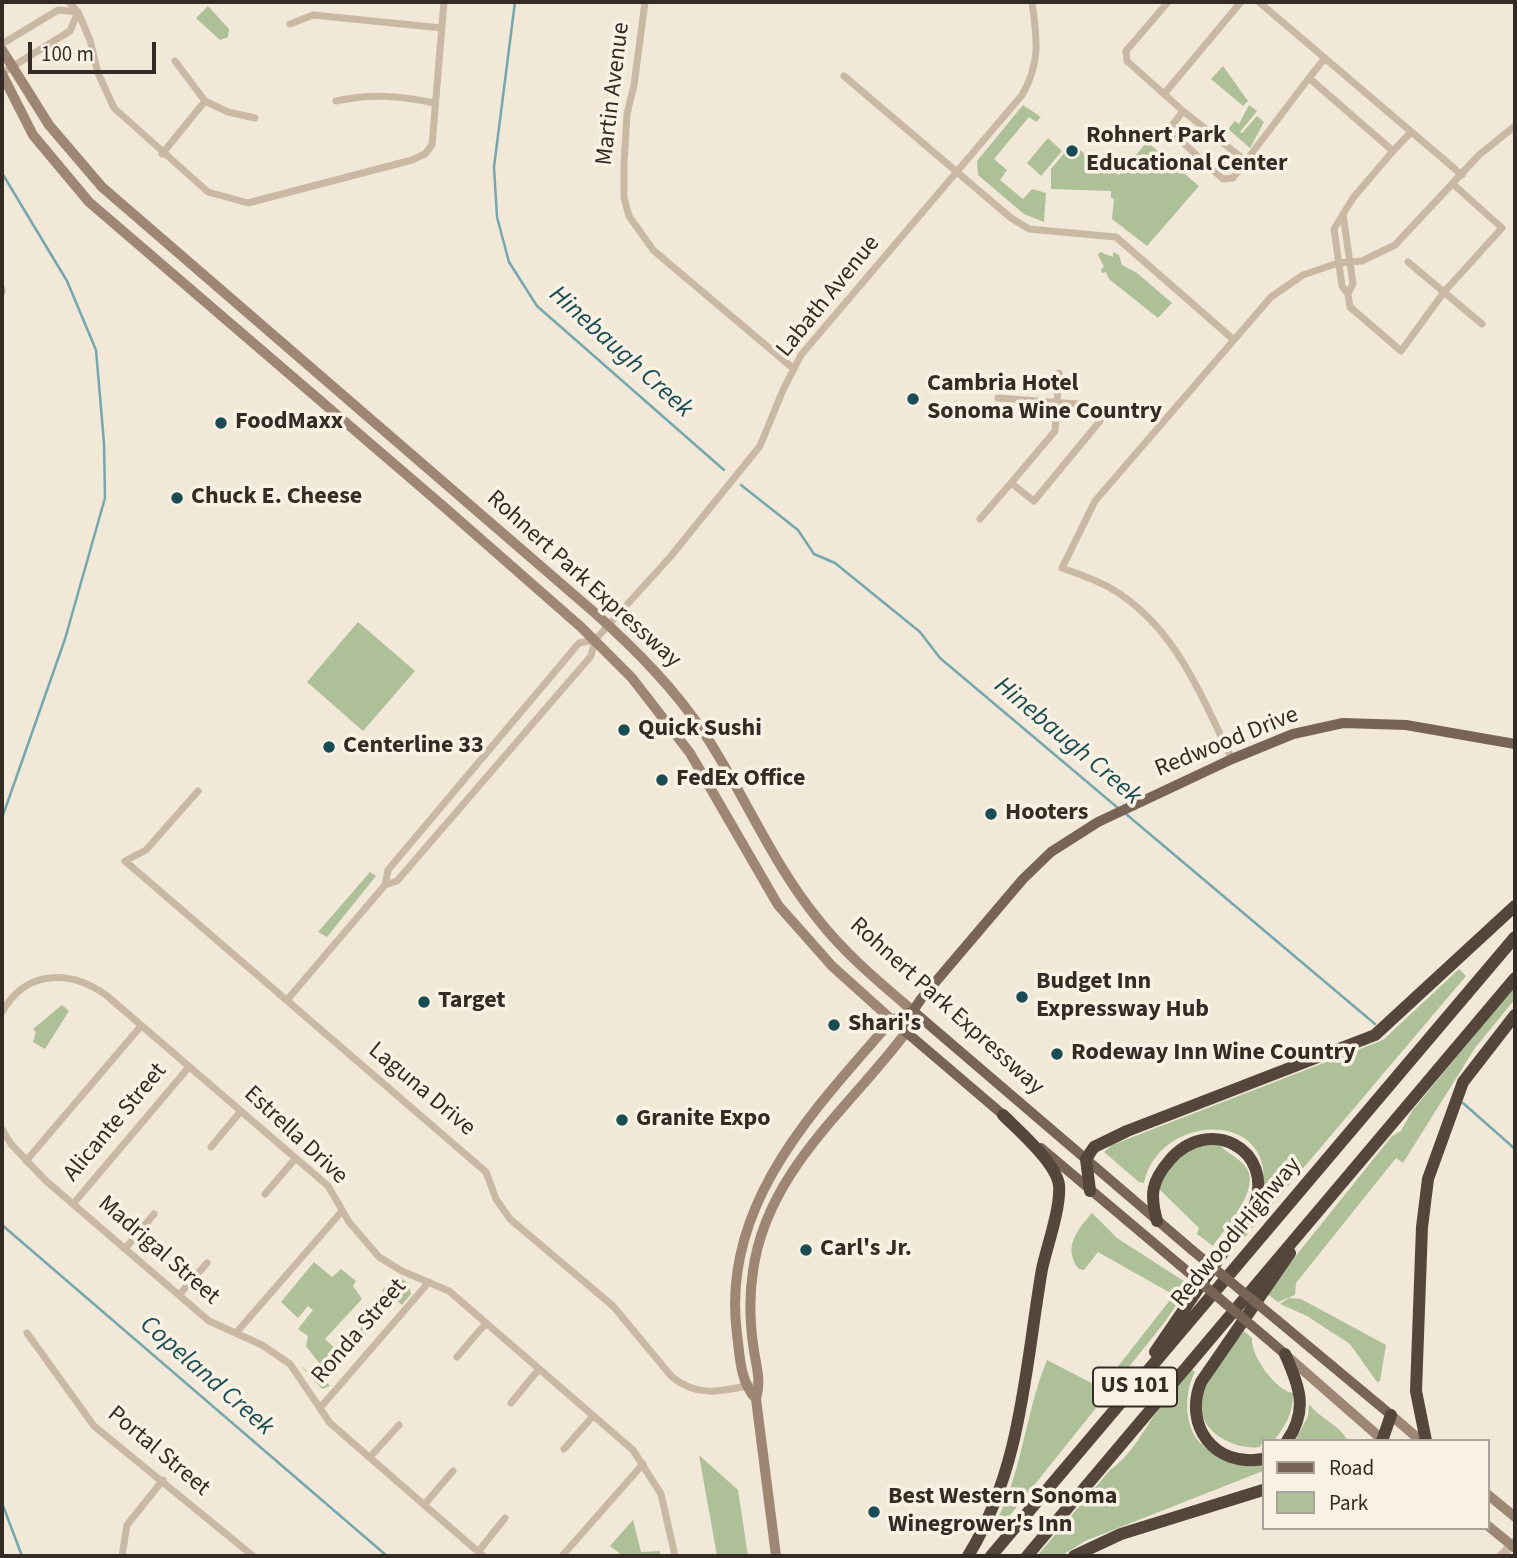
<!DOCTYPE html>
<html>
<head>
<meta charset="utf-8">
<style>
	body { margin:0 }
	#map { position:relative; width:1517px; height:1558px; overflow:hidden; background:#f1e8d7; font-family:"Source Sans 3",sans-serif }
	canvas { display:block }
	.frame { position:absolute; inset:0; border:4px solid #342b25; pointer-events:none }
	.legend { position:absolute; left:1262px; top:1439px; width:228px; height:91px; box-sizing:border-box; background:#f9f1e3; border:2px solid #aaa297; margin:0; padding:9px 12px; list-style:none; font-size:21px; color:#342b25 }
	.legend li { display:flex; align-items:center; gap:14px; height:35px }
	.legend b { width:35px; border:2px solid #aaa297 }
	.scale { position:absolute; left:28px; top:42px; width:128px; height:32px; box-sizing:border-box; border:4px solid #342b25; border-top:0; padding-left:9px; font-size:21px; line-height:24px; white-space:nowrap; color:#342b25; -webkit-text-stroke:5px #f9f1e3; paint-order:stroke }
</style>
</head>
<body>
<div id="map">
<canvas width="1517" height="1558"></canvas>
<div class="frame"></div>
<ul class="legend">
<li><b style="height:9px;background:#776456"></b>Road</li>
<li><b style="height:19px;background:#aec097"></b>Park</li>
</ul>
<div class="scale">100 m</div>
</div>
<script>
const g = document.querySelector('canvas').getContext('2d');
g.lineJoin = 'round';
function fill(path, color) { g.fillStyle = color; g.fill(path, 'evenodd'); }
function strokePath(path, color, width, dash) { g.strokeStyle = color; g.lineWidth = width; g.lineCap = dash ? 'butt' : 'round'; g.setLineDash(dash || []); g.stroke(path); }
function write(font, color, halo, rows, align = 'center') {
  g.font = font + ' "Source Sans 3",sans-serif'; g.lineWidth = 7; g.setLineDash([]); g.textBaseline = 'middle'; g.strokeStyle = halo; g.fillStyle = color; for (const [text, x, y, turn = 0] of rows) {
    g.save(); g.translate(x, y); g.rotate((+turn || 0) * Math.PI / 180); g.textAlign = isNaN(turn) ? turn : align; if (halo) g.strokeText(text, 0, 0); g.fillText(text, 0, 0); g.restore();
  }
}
fill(new Path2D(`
	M 208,6 L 229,29 L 228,37 L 220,40 L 196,18 Z
	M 1223,66 L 1248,101 L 1243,106 L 1211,79 Z
	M 1023,105 L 1041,117 L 1036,122 L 1029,117 L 994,159 L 1007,170 L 1000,180 L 1023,199 L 1032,189 L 1046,193 L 1044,222 L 1024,214 L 978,175 L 977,161 Z
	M 1249,105 L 1257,111 L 1240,132 L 1242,133 L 1257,116 L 1264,122 L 1250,148 L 1228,129 L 1235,121 L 1239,124 Z
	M 1048,138 L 1062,151 L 1041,176 L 1027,163 Z
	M 1147,142 L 1199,186 L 1147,246 L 1112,219 L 1114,199 L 1111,198 L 1111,191 L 1051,189 L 1051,169 L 1066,151 L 1079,149 L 1103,170 L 1107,165 L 1119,175 Z
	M 1100,252 L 1113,257 L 1113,252 L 1119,255 L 1122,265 L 1137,273 L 1172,303 L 1158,318 L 1109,279 L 1106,272 L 1102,273 L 1101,269 L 1104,267 L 1098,255 Z
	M 358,622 L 415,671 L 363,731 L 307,682 Z
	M 370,872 L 376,876 L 327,937 L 318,932 Z
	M 1459,969 L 1466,976 L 1239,1244 L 1236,1241 C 1245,1226 1261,1205 1263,1188 C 1274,1108 1158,1114 1144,1183 L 1139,1182 L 1104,1152 L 1112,1145 L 1383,1040 Z
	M 1515,986 L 1515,999 L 1475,1048 L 1403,1163 L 1396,1158 L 1296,1283 L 1295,1295 L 1278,1302 L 1266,1293 L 1392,1136 L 1401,1131 L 1412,1111 Z
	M 62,1005 L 69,1011 L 45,1049 L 33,1042 L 36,1032 L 33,1029 Z
	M 1219,1144 C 1226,1153 1238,1157 1245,1166 C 1263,1187 1225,1229 1213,1246 L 1197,1234 L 1199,1228 L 1158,1188 L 1168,1170 L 1192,1146 Z
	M 1092,1213 L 1117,1238 L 1190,1285 L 1164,1323 L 995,1534 L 991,1531 C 1022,1479 1024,1416 1047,1360 L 1101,1388 L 1174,1295 L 1098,1252 L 1084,1270 L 1079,1269 C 1062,1249 1077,1230 1092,1213 Z
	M 314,1262 L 332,1277 L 341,1269 L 356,1281 L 353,1286 L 362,1299 L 325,1339 L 340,1353 L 377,1309 L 383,1314 L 346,1357 L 343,1355 L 335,1364 L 338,1367 L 325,1380 L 330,1386 L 322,1389 L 301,1366 L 318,1380 L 326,1372 L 306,1346 L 308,1336 L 298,1329 L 313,1310 L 308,1306 L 298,1318 L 281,1302 Z
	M 398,1276 L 408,1283 L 411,1294 L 402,1305 L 393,1297 L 382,1309 L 378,1305 L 387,1296 L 382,1290 Z
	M 1289,1298 L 1301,1299 L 1386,1345 L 1380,1381 L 1377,1382 L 1350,1344 L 1307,1316 L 1280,1304 Z
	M 1244,1331 L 1252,1338 C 1250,1355 1276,1391 1293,1393 C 1293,1412 1287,1424 1275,1439 L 1263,1441 L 1260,1447 C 1230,1451 1188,1425 1204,1389 C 1207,1382 1238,1336 1244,1331 Z
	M 1192,1370 L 1195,1372 C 1183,1394 1183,1435 1208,1449 C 1222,1458 1247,1458 1263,1462 L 1263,1471 L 1085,1541 L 1061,1556 L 1037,1556 L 1110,1470 C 1133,1454 1143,1430 1159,1409 C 1170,1395 1181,1383 1192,1370 Z
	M 1309,1404 C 1320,1419 1339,1424 1348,1441 L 1295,1441 L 1308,1416 Z
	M 699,1455 L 738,1490 L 748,1556 L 717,1556 Z
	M 633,1520 L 641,1552 L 660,1551 L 660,1556 L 623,1556 L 610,1546 Z`), '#aec097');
strokePath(new Path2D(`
	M 515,2 L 494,167 L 497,217 L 509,262 L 537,306 L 724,470
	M 2,173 L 67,281 L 96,350 L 104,443 L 105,498 L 65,639 L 2,818
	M 741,485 L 798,530 L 814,554 L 835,563 L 920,632 L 940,658 L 1118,808
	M 1126,814 L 1375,1024
	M 1463,1103 L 1515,1149
	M 2,1225 L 387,1556
	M 2,1503 L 22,1556`), '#75a7af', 2.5);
strokePath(new Path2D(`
	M 69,2 L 78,12 L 90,40 L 98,73 L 114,108 L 208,192 L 248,203 L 412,160 L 425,154 L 432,145 L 444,2
	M 645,2 L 634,85 L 627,114 L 624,165 L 624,198 L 629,216 L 653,250 L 794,369
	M 1168,2 L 1126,51 L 1127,61 L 1183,111 L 1169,130 L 1223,179 L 1233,178 L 1309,78 L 1393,151 L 1353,198 L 1334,229 L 1342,286 L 1348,294 L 1350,307 L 1401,351 L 1444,292 L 1502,228 L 1453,184
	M 1259,2 L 1462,175
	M 290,24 L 313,15 L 442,28
	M 2,44 L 58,10 L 78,12 L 70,31 L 2,73
	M 175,61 L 205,101
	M 844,76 L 1011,218 L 1029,229 L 1116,237 L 1234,340
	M 1309,78 L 1325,58
	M 1164,94 L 1241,2
	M 336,101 C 371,93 400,96 435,103
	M 1183,111 L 1247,162
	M 1393,151 L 1411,132
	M 162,154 L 205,101 L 228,112 L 255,118
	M 1343,214 L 1353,284 L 1348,294
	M 1408,262 L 1482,324
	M 2,289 L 2,292
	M 1011,483 L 1055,431 L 1059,373
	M 980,519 L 1011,483 L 1034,501 L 1100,421 L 1078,404 L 998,398
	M 1232,759 C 1201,696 1176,627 1112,589 C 1097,580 1079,574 1062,568 L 1095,501 L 1271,297 L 1303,275 L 1338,263 L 1362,261 L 1395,245 L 1479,155 L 1515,126
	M 198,791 L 146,850 L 125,861 L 486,1172 L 496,1199 L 510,1219 L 613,1306 L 672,1377 C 697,1397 720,1392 750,1385
	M 385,885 L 397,881 L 591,656 L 595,640 L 671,556 L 760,446 L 783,390 L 801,355 L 1022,95 C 1041,63 1037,37 1032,2
	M 287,1000 L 385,885 L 388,870 L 579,643 L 595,640
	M 2,1012 C 26,970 69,969 106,995 L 328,1186 L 349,1222 L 379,1257 L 402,1271 L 449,1291 L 633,1450 L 661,1494 L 675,1556
	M 2,1129 L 11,1144 L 45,1180 L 209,1321 L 262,1345 L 290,1364 L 330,1423 L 483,1556
	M 211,1147 L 241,1111
	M 26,1161 L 141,1026
	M 265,1194 L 295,1159
	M 73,1204 L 189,1067
	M 125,1249 L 154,1214
	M 179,1295 L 207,1263
	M 27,1333 L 94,1426 L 253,1556
	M 236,1333 L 342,1211
	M 457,1357 L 486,1323
	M 511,1403 L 539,1369
	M 320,1408 L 429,1282
	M 564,1449 L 593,1416
	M 370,1457 L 399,1425
	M 424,1505 L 453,1471
	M 478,1552 L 505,1518
	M 122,1556 L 127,1525 L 163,1480
	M 562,1556 L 643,1464`), '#c9b8a3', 7);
strokePath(new Path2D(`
	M 1501,1556 L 1515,1542`), '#c9b8a3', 9);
strokePath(new Path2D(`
	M 2,50 L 49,125 L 102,187 L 595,613 C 636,650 675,689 706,736 C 745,796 772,862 817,918 C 845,954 879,982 913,1011
	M 2,74 L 33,135 L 89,202 L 443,506 L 581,627 L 632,678 L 690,753 L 778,905 L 832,966 L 892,1020 C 814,1110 720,1205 737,1334 C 740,1358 740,1381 756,1399
	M 1288,1357 L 1384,1441
	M 1391,1415 L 1421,1441
	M 1487,1494 L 1515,1517
	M 1487,1525 L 1515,1548
	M 776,1556 L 756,1399 C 761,1381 757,1369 754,1351 C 750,1325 749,1297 753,1271 C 767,1170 850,1108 907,1031`), '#9d8774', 10);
strokePath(new Path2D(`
	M 913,1011 L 892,1020 L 1008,1119
	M 913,1011 L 1192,1250
	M 907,1031 L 913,1011 L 921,999 L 1023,879 L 1051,852 L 1098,822 L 1232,759 L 1293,734 L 1343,723 L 1406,725 L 1515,744
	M 1041,1148 L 1181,1266
	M 1277,1320 L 1391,1415
	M 1264,1336 L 1285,1354`), '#776456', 10);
strokePath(new Path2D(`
	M 1090,1191 L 1086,1159 L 1094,1147 L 1127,1131 L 1375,1035 L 1515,906
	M 1155,1352 L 1254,1207 C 1276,1149 1208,1114 1169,1161 C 1151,1182 1150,1195 1157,1221
	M 1285,1354 C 1299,1385 1309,1410 1287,1441
	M 1382,1441 L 1391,1415
	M 1426,1441 L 1416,1391 L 1422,1227 L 1428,1179 L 1463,1082 L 1515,1015
	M 1263,1459 C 1215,1468 1183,1426 1201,1382 L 1290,1253
	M 968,1556 C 1022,1468 1025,1368 1042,1269 C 1047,1246 1061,1208 1059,1185 C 1056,1163 1019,1131 1003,1115
	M 991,1556 L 1515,937
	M 1027,1556 L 1515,978
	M 1074,1556 L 1121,1534 L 1263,1490`), '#55463c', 12);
strokePath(new Path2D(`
	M 1192,1250 L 1277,1320
	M 1181,1266 L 1264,1336`), '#776456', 10);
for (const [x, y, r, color] of [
	[1072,151,7,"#1a4c56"],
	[913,399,7,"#1a4c56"],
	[221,423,7,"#1a4c56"],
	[177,498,7,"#1a4c56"],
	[624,730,7,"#1a4c56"],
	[329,747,7,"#1a4c56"],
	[662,780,7,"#1a4c56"],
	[991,814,7,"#1a4c56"],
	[1022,997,7,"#1a4c56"],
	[424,1002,7,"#1a4c56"],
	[834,1025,7,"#1a4c56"],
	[1057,1054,7,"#1a4c56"],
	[622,1120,7,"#1a4c56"],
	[806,1250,7,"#1a4c56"],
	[874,1512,7,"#1a4c56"]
]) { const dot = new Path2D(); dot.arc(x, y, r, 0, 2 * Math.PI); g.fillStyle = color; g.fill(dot); strokePath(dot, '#f9f1e3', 2.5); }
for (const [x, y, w] of [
	[1135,1387,84]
]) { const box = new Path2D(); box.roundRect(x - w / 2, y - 19.5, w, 39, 5); g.fillStyle = '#f9f1e3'; g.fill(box); strokePath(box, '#342b25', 2); }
write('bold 23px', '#342b25', null, [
	["US 101",1135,1387]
]);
write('24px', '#342b25', '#f9f1e3', [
	["Martin Avenue",614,94,-83],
	["Labath Avenue",829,297,-51],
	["Rohnert Park Expressway",583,580,42],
	["Redwood Drive",1227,743,-22],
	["Rohnert Park Expressway",946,1007,42],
	["Laguna Drive",421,1090,40],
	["Alicante Street",116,1123,-50],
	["Estrella Drive",295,1136,43],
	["Redwood Highway",1237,1233,-50],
	["Madrigal Street",158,1251,41],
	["Ronda Street",360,1332,-49],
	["Portal Street",158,1452,40]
]);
write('bold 24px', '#342b25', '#f9f1e3', [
	["Rohnert Park",1086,137],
	["Educational Center",1086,165],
	["Cambria Hotel",927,385],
	["Sonoma Wine Country",927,413],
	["FoodMaxx",235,423],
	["Chuck E. Cheese",191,498],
	["Quick Sushi",638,730],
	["Centerline 33",343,747],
	["FedEx Office",676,780],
	["Hooters",1005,814],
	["Budget Inn",1036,983],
	["Expressway Hub",1036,1011],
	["Target",438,1002],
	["Shari's",848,1025],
	["Rodeway Inn Wine Country",1071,1054],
	["Granite Expo",636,1120],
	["Carl's Jr.",820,1250],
	["Best Western Sonoma",888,1498],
	["Winegrower's Inn",888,1526]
], 'left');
write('italic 26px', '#1a4c56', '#f9f1e3', [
	["Hinebaugh Creek",620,353,42],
	["Hinebaugh Creek",1067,742,40],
	["Copeland Creek",206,1377,41]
]);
</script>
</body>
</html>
